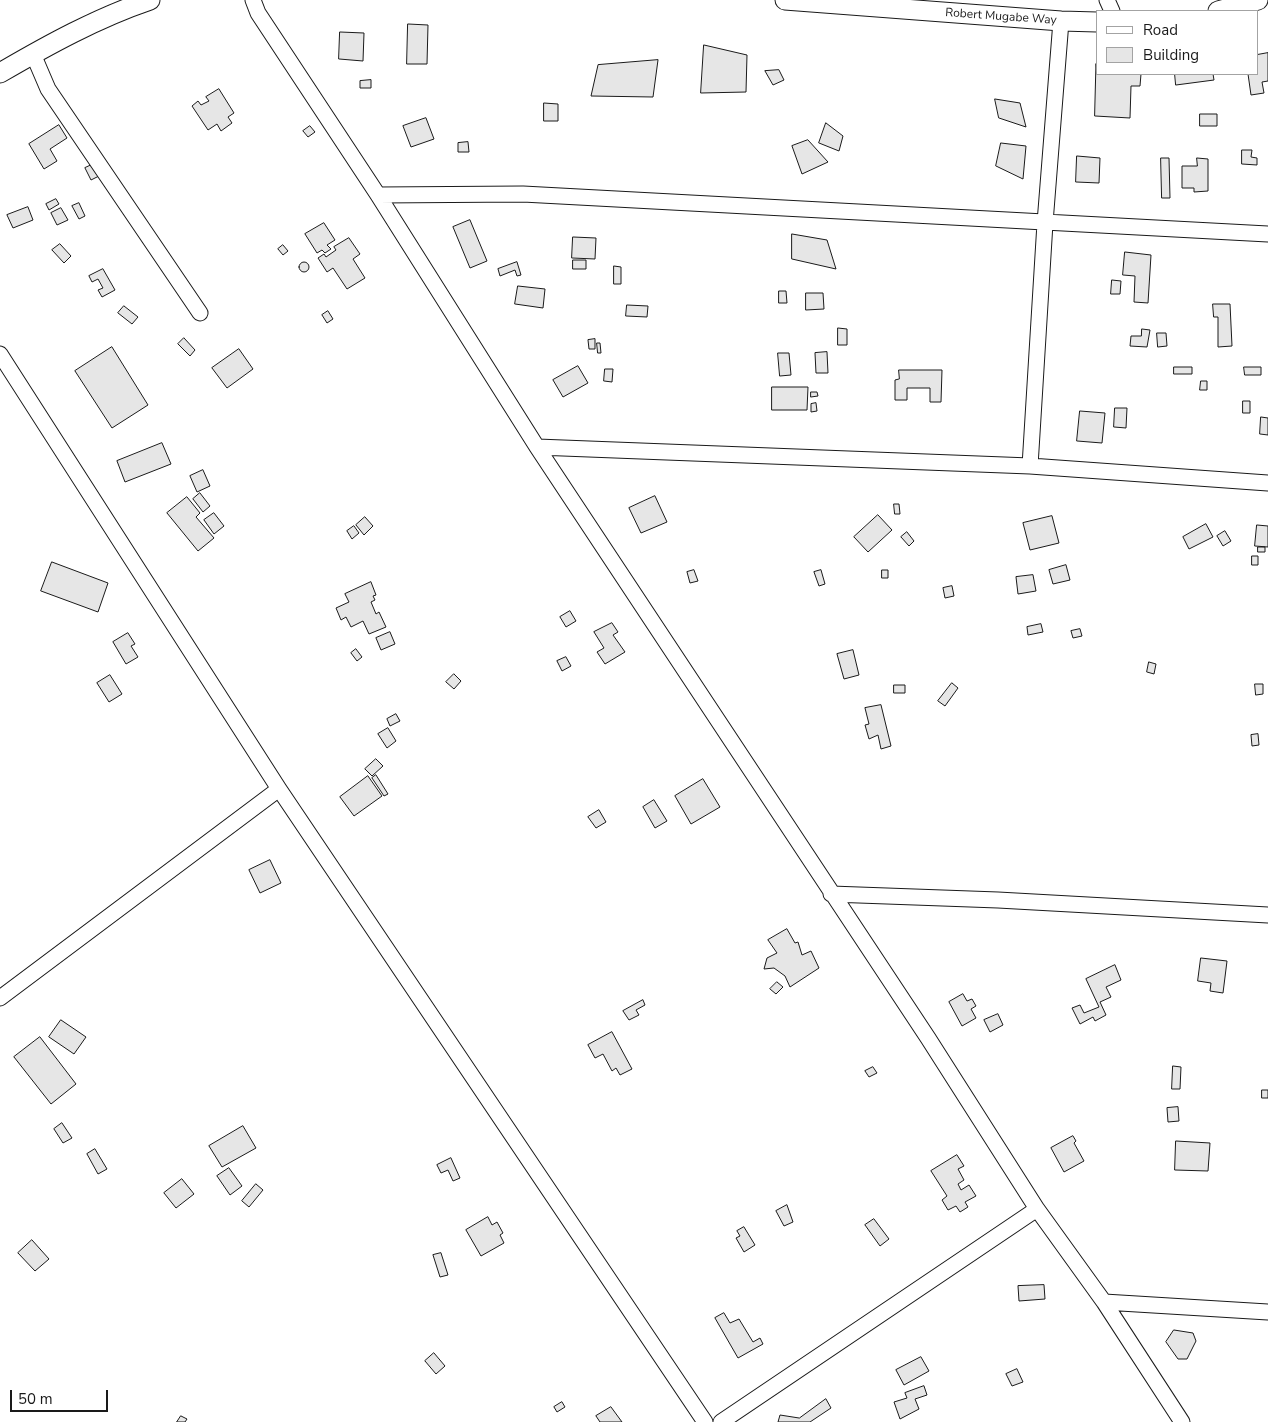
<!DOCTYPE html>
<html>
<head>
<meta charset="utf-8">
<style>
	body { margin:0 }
	#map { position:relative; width:1268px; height:1422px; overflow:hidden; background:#fff; font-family:"Nunito Sans",sans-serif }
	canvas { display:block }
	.legend { position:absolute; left:1096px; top:10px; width:162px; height:65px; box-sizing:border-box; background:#fff; border:1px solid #a3a3a3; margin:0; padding:6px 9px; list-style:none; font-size:15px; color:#1a1a1a }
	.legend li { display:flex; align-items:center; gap:10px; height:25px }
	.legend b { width:25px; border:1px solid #a3a3a3 }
	.scale { position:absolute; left:10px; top:1390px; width:98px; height:22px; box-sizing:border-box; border:2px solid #1a1a1a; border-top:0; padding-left:6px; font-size:15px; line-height:18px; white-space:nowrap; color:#1a1a1a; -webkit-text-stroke:4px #fff; paint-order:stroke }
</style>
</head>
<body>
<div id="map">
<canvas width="1268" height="1422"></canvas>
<ul class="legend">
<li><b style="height:6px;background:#fff"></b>Road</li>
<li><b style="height:14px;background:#e6e6e6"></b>Building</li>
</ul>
<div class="scale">50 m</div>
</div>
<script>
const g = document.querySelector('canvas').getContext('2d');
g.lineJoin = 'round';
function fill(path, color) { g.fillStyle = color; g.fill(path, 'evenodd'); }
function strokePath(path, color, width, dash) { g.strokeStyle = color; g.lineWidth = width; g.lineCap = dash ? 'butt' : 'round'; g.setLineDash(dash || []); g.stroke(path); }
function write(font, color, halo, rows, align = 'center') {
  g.font = font + ' "Nunito Sans",sans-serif'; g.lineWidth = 4; g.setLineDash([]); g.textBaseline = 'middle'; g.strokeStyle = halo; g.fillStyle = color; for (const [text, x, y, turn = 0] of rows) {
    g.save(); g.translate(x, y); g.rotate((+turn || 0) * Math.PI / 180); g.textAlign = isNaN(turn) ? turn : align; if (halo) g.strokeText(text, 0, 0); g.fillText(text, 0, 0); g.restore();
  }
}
const building = new Path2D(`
	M 408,24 L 428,25 L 427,64 L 407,64 Z
	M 340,32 L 364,33 L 363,61 L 339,59 Z
	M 704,45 L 747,55 L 746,92 L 701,93 Z
	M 1268,53 L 1268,81 L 1262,82 L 1264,93 L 1251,95 L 1248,74 L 1257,74 L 1257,55 Z
	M 658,60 L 653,97 L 591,96 L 598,65 Z
	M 1096,64 L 1097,74 L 1141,74 L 1140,86 L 1131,86 L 1130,118 L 1095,116 Z
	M 779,70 L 784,80 L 773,85 L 765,71 Z
	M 1175,74 L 1213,74 L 1214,80 L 1176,85 Z
	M 371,80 L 371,88 L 360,88 L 360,81 Z
	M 219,89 L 234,113 L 228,117 L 232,123 L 221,131 L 217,124 L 208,130 L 192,106 L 198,101 L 201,105 L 209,101 L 206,97 Z
	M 995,99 L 1020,103 L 1026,127 L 999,118 Z
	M 544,103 L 558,104 L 558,121 L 544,121 Z
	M 1200,114 L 1217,114 L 1217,126 L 1200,126 Z
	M 426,118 L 434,139 L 411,147 L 403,126 Z
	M 826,123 L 843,136 L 839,151 L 819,143 Z
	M 59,125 L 67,138 L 50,149 L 57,161 L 44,169 L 29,144 Z
	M 310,126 L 315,132 L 308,137 L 303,131 Z
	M 808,140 L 828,162 L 802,174 L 792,146 Z
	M 468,142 L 469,152 L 458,152 L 458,143 Z
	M 1001,143 L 1026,146 L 1023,179 L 996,166 Z
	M 1242,150 L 1252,150 L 1251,157 L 1257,158 L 1257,165 L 1242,164 Z
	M 1077,156 L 1100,158 L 1099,183 L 1076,182 Z
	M 1161,158 L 1169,158 L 1170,198 L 1162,198 Z
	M 1197,158 L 1208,159 L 1208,191 L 1194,192 L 1194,188 L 1182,188 L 1182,166 L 1197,166 Z
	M 96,163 L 101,175 L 91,180 L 85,168 Z
	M 56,199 L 59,204 L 49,210 L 46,204 Z
	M 79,203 L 85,216 L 79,219 L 72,206 Z
	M 28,207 L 33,220 L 13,228 L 7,215 Z
	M 61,208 L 68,220 L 57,225 L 51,213 Z
	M 470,220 L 487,261 L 470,268 L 453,227 Z
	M 324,223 L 335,240 L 327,245 L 331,249 L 325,253 L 322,250 L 317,253 L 305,234 Z
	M 792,234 L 827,240 L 836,269 L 792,259 Z
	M 573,237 L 596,238 L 595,259 L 572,258 Z
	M 349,238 L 360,254 L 353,259 L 365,278 L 347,289 L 333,268 L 327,272 L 318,258 L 324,254 L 326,257 L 336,250 L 334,247 Z
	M 60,244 L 71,256 L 64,263 L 52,250 Z
	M 283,245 L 288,251 L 283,255 L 278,249 Z
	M 1125,252 L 1151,255 L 1148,303 L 1134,302 L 1135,276 L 1123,275 Z
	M 573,260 L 586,260 L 586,269 L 573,269 Z
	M299 267a5 5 0 1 1 10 0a5 5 0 1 1-10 0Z
	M 517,262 L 521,275 L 517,276 L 515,270 L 500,276 L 498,269 Z
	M 614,266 L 621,267 L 621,284 L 614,284 Z
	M 103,269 L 115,290 L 102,297 L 98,290 L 103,288 L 98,279 L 92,282 L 89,276 Z
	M 1112,280 L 1121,281 L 1120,294 L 1111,294 Z
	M 518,286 L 545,289 L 543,308 L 515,304 Z
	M 779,291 L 786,291 L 787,303 L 779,303 Z
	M 806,293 L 823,293 L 824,309 L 806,310 Z
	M 1213,304 L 1230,304 L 1232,346 L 1218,347 L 1218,317 L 1214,317 Z
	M 627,305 L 648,306 L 647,317 L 626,316 Z
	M 124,306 L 138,317 L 132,324 L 118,313 Z
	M 328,311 L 333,319 L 327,323 L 322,315 Z
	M 838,328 L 847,329 L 847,345 L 838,345 Z
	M 1142,329 L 1150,330 L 1147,347 L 1130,346 L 1131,336 L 1141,336 Z
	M 1157,333 L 1166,333 L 1167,346 L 1158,347 Z
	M 184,338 L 195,350 L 190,356 L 178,344 Z
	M 595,339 L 595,349 L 589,349 L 588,340 Z
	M 597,343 L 600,343 L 601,353 L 598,353 Z
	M 112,347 L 148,405 L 112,428 L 75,371 Z
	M 239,349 L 253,369 L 227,388 L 212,368 Z
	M 827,352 L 828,373 L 816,373 L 815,353 Z
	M 778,353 L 789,353 L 791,375 L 780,376 Z
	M 578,366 L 588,383 L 563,397 L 553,380 Z
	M 1174,367 L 1192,367 L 1192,374 L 1174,374 Z
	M 1244,367 L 1261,367 L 1261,375 L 1245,375 Z
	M 605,369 L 613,369 L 612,382 L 604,381 Z
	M 899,370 L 942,370 L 941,402 L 930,402 L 930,388 L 907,388 L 907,400 L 895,400 L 895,380 L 899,379 Z
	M 1201,381 L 1207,381 L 1207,390 L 1200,390 Z
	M 772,387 L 808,387 L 807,410 L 772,410 Z
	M 811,392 L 817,392 L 818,396 L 811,397 Z
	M 1243,401 L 1250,401 L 1250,413 L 1243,413 Z
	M 816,403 L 817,411 L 811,412 L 811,404 Z
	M 1115,408 L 1127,408 L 1126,428 L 1114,427 Z
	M 1080,411 L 1105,413 L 1102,443 L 1077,441 Z
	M 1261,417 L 1268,418 L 1268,435 L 1260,434 Z
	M 162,443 L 171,464 L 125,482 L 117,461 Z
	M 203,470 L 210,486 L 197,492 L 190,476 Z
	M 200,493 L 210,506 L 203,512 L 193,499 Z
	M 655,496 L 667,522 L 641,533 L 629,508 Z
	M 187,497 L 200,513 L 196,517 L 214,538 L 198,551 L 167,513 Z
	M 894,504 L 899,504 L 900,514 L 895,514 Z
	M 214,513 L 224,526 L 214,534 L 204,520 Z
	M 878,515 L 892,530 L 868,552 L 854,537 Z
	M 1052,516 L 1059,543 L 1030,550 L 1023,523 Z
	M 365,517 L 373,526 L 364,535 L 356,525 Z
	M 1206,524 L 1213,537 L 1189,549 L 1183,537 Z
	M 1257,525 L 1268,526 L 1268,547 L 1255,546 Z
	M 354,526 L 359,533 L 352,539 L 347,531 Z
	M 1225,531 L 1231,541 L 1223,546 L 1217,536 Z
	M 907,532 L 914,541 L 909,546 L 901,537 Z
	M 1258,547 L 1265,547 L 1265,552 L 1258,552 Z
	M 1252,556 L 1258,556 L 1258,565 L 1252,565 Z
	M 52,562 L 108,583 L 98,612 L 41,591 Z
	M 1066,565 L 1070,580 L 1053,584 L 1049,570 Z
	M 694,570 L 698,581 L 690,583 L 687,572 Z
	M 821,570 L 825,584 L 819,586 L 814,572 Z
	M 882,570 L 888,570 L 888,578 L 882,578 Z
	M 1033,575 L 1036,591 L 1018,594 L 1016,577 Z
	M 371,582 L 376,595 L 373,596 L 375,600 L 371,602 L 376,614 L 379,612 L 386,627 L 369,634 L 363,621 L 351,627 L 346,617 L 341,620 L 336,608 L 349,602 L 345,594 Z
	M 952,586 L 954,596 L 945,598 L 943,588 Z
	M 570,611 L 576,621 L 566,627 L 560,617 Z
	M 612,623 L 618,632 L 613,635 L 625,652 L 605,664 L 597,652 L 604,648 L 594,632 Z
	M 1041,624 L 1043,632 L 1028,635 L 1027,627 Z
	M 1080,629 L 1082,636 L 1073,638 L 1071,631 Z
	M 390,632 L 395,644 L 381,650 L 376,638 Z
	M 128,633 L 135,644 L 131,646 L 138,657 L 126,664 L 113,642 Z
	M 356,649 L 362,657 L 357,661 L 351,653 Z
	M 853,650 L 859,675 L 844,679 L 837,654 Z
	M 566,657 L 571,666 L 562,671 L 557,661 Z
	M 1149,662 L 1156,664 L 1154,674 L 1147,672 Z
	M 454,674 L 461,681 L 454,689 L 446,682 Z
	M 110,675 L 122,694 L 109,702 L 97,683 Z
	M 952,683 L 958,688 L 945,706 L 938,701 Z
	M 1255,684 L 1263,684 L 1263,694 L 1256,695 Z
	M 894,685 L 905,685 L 905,693 L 894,693 Z
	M 881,705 L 891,746 L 881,749 L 878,735 L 869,739 L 865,725 L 869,724 L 865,708 Z
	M 396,714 L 400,721 L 390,726 L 387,719 Z
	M 388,728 L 396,741 L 387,748 L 378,734 Z
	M 1258,734 L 1259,745 L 1252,746 L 1251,735 Z
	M 376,759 L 383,766 L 372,776 L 365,769 Z
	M 376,775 L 388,794 L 384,796 L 372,778 Z
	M 368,776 L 382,796 L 354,816 L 340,797 Z
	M 703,779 L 720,807 L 691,824 L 675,796 Z
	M 654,800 L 667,821 L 655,828 L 643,807 Z
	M 599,810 L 606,822 L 596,828 L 588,817 Z
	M 270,860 L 281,883 L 260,893 L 249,870 Z
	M 787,929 L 795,943 L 798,942 L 802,955 L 811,951 L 819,968 L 790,987 L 785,976 L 774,968 L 764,969 L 767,958 L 777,953 L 768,940 Z
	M 1201,958 L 1227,961 L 1223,993 L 1210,991 L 1211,983 L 1198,981 Z
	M 1115,965 L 1121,980 L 1106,987 L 1111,997 L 1100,1002 L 1106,1015 L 1095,1021 L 1093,1017 L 1080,1024 L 1072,1008 L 1080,1005 L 1084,1013 L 1099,1007 L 1086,979 Z
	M 777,982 L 783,987 L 776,994 L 770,989 Z
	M 963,994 L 967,1001 L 972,999 L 976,1006 L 971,1009 L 976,1018 L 962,1026 L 949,1002 Z
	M 643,1000 L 645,1005 L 636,1010 L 639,1015 L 629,1020 L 623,1011 Z
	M 998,1014 L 1003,1025 L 990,1032 L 984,1020 Z
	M 61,1020 L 86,1037 L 74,1054 L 49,1037 Z
	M 612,1032 L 632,1069 L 620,1075 L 616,1068 L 612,1071 L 603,1054 L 595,1058 L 588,1045 Z
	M 40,1037 L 76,1084 L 51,1104 L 14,1057 Z
	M 1173,1066 L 1181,1067 L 1180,1089 L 1172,1089 Z
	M 873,1067 L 877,1073 L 869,1077 L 865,1071 Z
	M 1262,1090 L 1268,1090 L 1268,1098 L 1262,1098 Z
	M 1178,1107 L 1179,1121 L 1168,1122 L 1167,1108 Z
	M 62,1123 L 72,1138 L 63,1143 L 54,1129 Z
	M 243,1126 L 256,1148 L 222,1167 L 209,1146 Z
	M 1073,1136 L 1076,1141 L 1074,1143 L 1084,1161 L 1064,1172 L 1051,1148 Z
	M 1176,1141 L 1210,1143 L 1208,1171 L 1175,1170 Z
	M 95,1149 L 107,1169 L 98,1174 L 87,1154 Z
	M 957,1155 L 964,1166 L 958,1169 L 964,1180 L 958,1184 L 961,1190 L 969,1185 L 976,1196 L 965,1202 L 968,1207 L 960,1212 L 956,1206 L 948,1210 L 942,1200 L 947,1196 L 931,1171 Z
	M 451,1158 L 460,1178 L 453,1181 L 448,1170 L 441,1173 L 437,1165 Z
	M 229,1168 L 242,1186 L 230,1195 L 217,1176 Z
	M 182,1179 L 194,1194 L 176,1208 L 164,1193 Z
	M 256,1184 L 263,1190 L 249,1207 L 242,1201 Z
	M 787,1205 L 793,1222 L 784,1226 L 776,1211 Z
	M 488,1217 L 492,1225 L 497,1222 L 503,1233 L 500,1235 L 504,1243 L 481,1256 L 466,1230 Z
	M 874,1219 L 889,1239 L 880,1246 L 865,1225 Z
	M 744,1227 L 755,1245 L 744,1252 L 736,1238 L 740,1236 L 737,1231 Z
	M 32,1240 L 49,1259 L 35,1271 L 18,1253 Z
	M 441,1253 L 448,1275 L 440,1277 L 433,1255 Z
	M 1044,1285 L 1045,1299 L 1019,1301 L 1018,1286 Z
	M 724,1313 L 730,1323 L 739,1319 L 753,1342 L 760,1338 L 763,1344 L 738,1358 L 715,1318 Z
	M 1174,1330 L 1193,1333 L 1196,1341 L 1187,1359 L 1178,1359 L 1166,1342 Z
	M 434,1353 L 445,1366 L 436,1374 L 425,1361 Z
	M 921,1357 L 929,1371 L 904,1385 L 896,1370 Z
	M 1017,1369 L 1023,1382 L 1012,1386 L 1006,1374 Z
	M 924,1386 L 927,1395 L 915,1399 L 919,1409 L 900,1419 L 894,1402 L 907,1398 L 905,1393 Z
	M 826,1399 L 831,1408 L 810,1422 L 778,1422 L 780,1415 L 799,1418 Z
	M 562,1402 L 565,1407 L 557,1412 L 554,1407 Z
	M 611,1407 L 622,1422 L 600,1422 L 596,1416 Z
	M 181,1416 L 187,1419 L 185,1422 L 177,1422 Z`);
fill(building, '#e6e6e6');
strokePath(building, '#1a1a1a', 1);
const minor = new Path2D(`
	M 253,0 L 258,13 L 378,195 L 537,447 L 928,1038 L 1037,1209 L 1104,1302 L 1182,1422
	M 1107,0 L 1112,11
	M 33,54 L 48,89 L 200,313
	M 378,195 L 523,194 L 1268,234
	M 0,354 L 279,789 L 705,1422
	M 537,447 L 1030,466 L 1268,483
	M 1030,466 L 1045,223 L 1061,21
	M 831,894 L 998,900 L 1268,915
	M 0,998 L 279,789
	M 1104,1302 L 1268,1312
	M 721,1422 L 1037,1209`);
const major = new Path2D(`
	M 785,0 L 1061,21 L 1097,22
	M 1218,11 L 1258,0
	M 0,73 C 48,45 97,18 150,0`);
strokePath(minor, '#1a1a1a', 17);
strokePath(major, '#1a1a1a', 21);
strokePath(minor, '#fff', 15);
strokePath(major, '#fff', 19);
write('12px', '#1a1a1a', '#fff', [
	["Robert Mugabe Way",1001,17,4]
]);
</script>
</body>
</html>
